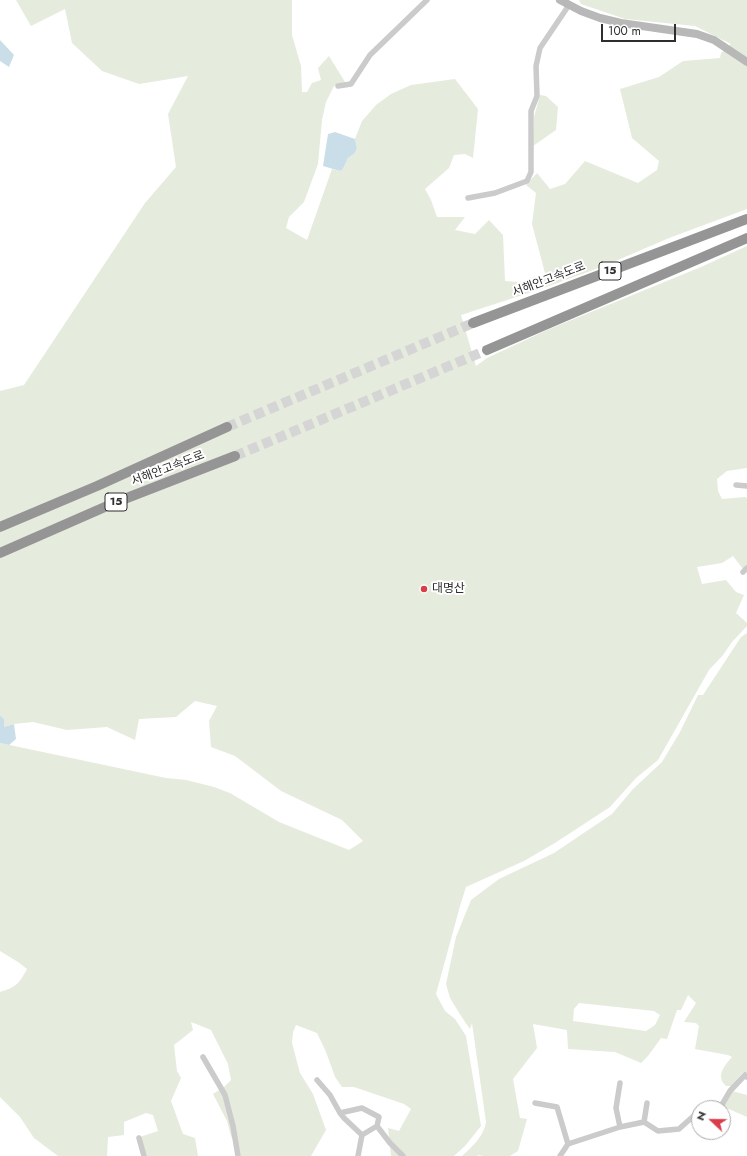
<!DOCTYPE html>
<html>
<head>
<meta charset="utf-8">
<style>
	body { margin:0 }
	#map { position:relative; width:747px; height:1156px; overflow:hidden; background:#fff; font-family:Jost,sans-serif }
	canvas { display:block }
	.north { position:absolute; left:691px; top:1100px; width:40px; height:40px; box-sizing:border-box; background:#fff; border:1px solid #ababab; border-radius:50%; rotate:292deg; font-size:11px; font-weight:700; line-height:16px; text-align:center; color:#2e2e2e }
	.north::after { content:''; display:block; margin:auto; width:14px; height:18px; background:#d93c4b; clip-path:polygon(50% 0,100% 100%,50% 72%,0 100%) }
	.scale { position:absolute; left:601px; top:24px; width:75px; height:18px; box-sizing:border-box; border:2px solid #2e2e2e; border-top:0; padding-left:5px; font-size:12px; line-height:14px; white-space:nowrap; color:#2e2e2e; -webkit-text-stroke:3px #fff; paint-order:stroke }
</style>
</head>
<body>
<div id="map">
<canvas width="747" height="1156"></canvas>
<div class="north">N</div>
<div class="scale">100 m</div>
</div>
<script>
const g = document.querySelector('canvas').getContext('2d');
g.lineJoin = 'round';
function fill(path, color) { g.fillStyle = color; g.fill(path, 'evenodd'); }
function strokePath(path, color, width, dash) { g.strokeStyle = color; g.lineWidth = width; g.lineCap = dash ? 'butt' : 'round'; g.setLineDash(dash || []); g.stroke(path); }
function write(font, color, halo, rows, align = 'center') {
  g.font = font + ' Jost,"Noto Sans KR",sans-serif'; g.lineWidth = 4; g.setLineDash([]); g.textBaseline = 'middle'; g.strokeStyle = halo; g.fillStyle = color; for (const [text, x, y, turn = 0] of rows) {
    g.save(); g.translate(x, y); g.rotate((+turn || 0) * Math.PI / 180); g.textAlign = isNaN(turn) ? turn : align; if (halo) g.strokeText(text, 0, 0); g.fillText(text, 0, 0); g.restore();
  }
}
fill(new Path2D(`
	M 16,0 L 292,0 L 292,35 L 301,66 L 302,92 L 307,92 L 312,83 L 321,80 L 318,68 L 329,56 L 345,82 L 334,86 L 326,102 L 322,120 L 318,164 L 304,202 L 289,217 L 286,228 L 307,240 L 332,169 L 340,171 L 343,169 L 348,158 L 355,153 L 357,148 L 355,139 L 362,121 L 376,105 L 391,94 L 411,85 L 455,79 L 478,109 L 473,158 L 465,154 L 454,155 L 449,168 L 425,189 L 431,200 L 437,217 L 465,217 L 455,230 L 475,234 L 489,220 L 503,235 L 505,281 L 533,283 L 531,278 L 546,277 L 532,224 L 536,193 L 526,185 L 537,173 L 550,189 L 565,184 L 585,161 L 638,183 L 657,170 L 659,161 L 632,138 L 620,89 L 659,77 L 683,61 L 720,58 L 721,53 L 731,44 L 695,26 L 625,19 L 581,4 L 579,0 L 747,0 L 747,209 L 669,238 L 604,266 L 538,290 L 461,315 L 476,366 L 487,358 L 547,330 L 701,267 L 747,246 L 747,468 L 727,471 L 717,479 L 718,491 L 722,499 L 745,497 L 747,498 L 747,565 L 743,569 L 733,556 L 722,563 L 697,567 L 702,584 L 726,580 L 736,592 L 744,595 L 736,613 L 747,623 L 747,626 L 732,642 L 723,655 L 709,670 L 658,760 L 636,778 L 610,807 L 555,843 L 524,861 L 466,887 L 460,906 L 436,994 L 445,1011 L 455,1019 L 466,1036 L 481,1126 L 465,1146 L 454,1156 L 391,1156 L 388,1128 L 399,1131 L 411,1109 L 404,1104 L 354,1087 L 342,1087 L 335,1077 L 326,1052 L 317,1033 L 296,1025 L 293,1032 L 292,1043 L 300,1073 L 313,1094 L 326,1130 L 311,1156 L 241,1156 L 231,1136 L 227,1121 L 213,1094 L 224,1087 L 231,1080 L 228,1064 L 211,1030 L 191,1022 L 193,1030 L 174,1045 L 177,1071 L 181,1078 L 171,1101 L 183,1134 L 195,1138 L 198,1156 L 142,1156 L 137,1138 L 158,1131 L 153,1115 L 146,1113 L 124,1122 L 124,1135 L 108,1137 L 107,1156 L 58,1156 L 34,1138 L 20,1117 L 0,1097 L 0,992 C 16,987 19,984 27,969 L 18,962 L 0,951 L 0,743 L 166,778 L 186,780 L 214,787 L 230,793 L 279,822 L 349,850 L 363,841 L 342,820 L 281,791 L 235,756 L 211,747 L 209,721 L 217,706 L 195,701 L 176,717 L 139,719 L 135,740 L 107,727 L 67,730 L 33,722 L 14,724 L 4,727 L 4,719 L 0,715 L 0,391 L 24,385 L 145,203 L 176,167 L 168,114 L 188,76 L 139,84 L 102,71 L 72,43 L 65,9 L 31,26 Z
	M 540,95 L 546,96 L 558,107 L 556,130 L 533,146 L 534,117 Z
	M 747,633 L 747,1075 L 743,1072 L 731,1086 L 726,1086 C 715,1076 725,1065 732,1057 L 728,1055 L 695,1049 L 699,1026 L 696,1023 L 684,1022 L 696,1003 L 688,995 L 681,1010 L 677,1010 L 667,1039 L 661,1038 L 648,1056 L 641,1063 L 615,1052 L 568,1049 L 567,1030 L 533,1024 L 537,1048 L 513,1079 L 520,1118 L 527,1119 L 518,1151 L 510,1156 L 483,1156 L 479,1155 L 477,1156 L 462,1156 C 472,1147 484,1136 486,1122 L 472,1023 L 470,1029 L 461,1016 L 450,998 L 446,984 L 456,937 L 471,900 L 499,879 L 554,853 L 612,814 L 633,789 L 662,762 L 680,732 L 698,695 L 703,695 L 741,637 ZM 579,1003 L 654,1011 L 660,1015 L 655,1025 L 646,1031 L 573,1021 L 574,1009 Z
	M 732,1091 L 747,1095 L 747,1117 L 722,1106 Z`), '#e5ebdd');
fill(new Path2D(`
	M 0,40 L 14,55 L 9,67 L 0,61 Z
	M 335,132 L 355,139 L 357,148 L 355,153 L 348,158 L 343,169 L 340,171 L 323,166 L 328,134 Z
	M 0,715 L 4,719 L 4,727 L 14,724 L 16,739 L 9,745 L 0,743 Z`), '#cadee9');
strokePath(new Path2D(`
	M 227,427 L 473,323
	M 235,456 L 487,350`), '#d5d5d5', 10, [10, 5]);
strokePath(new Path2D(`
	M 338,86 L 351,84 L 370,55 L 427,0
	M 468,198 L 495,193 L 527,181 L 531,172 L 531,111 L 537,96 L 536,66 L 540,48 L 569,5
	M 736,485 L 747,486
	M 743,572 L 747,568
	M 203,1057 L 225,1095 L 233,1126 L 238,1156
	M 317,1080 L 330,1095 L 340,1113 L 344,1118 L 362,1135 L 358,1156
	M 620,1083 L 616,1108 L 620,1127
	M 535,1103 L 557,1107 L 568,1144
	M 718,1108 L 720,1108 L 730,1091 L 745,1075 L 747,1077
	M 340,1113 L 362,1108 L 379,1117 L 377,1126
	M 644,1122 L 647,1103
	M 362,1135 L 377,1126 L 390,1143 L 403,1156
	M 139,1138 L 144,1156
	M 560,1156 L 568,1144 L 620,1127 L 644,1122 L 658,1131 L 679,1129 L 699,1111`), '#cbcbcb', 5.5);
strokePath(new Path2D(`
	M 560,0 L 581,11 L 600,18 L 621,23 L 697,34 L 714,40 L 747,62`), '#b8b8b8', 8);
strokePath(new Path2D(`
	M 473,323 L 747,219
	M 487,350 L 747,238
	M 0,527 L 97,486 L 227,427
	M 0,553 L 114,503 L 235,456`), '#959595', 10);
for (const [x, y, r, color] of [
	[424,589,4,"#d93c4b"]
]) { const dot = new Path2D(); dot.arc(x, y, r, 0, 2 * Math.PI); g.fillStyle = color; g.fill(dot); strokePath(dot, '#fff', 1.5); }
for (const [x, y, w] of [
	[610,271,22],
	[116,502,22]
]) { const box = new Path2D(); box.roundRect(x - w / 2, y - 9, w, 18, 3); g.fillStyle = '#fff'; g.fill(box); strokePath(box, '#2e2e2e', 1); }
write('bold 11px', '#2e2e2e', null, [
	["15",610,271],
	["15",116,502]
]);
write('12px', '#2e2e2e', '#fff', [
	["서해안고속도로",549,280,-21],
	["서해안고속도로",168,469,-21]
]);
write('12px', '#2e2e2e', '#fff', [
	["대명산",432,589]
], 'left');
</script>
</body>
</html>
